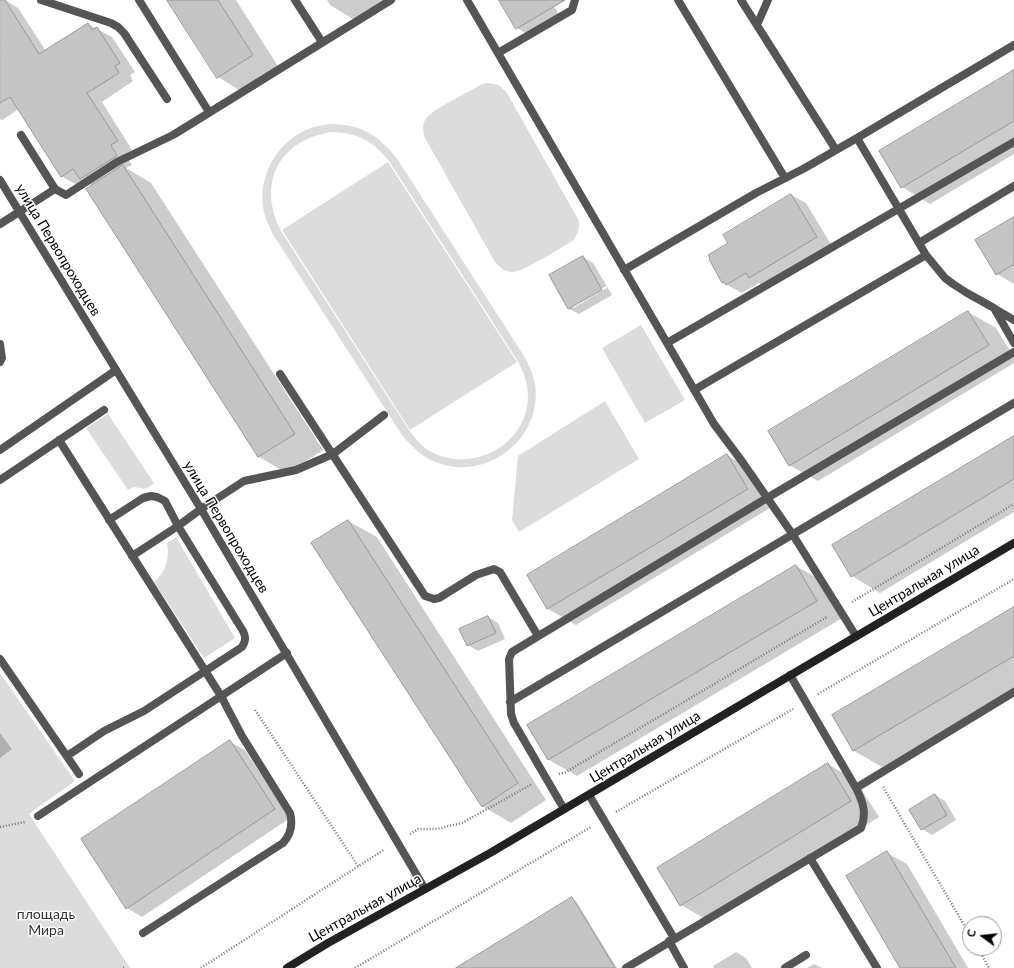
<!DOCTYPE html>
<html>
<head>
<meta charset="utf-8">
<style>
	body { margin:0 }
	#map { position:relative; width:1014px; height:968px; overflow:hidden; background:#fff; font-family:Lato,sans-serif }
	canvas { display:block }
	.north { position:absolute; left:962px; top:916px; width:40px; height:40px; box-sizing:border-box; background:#fff; border:1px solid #999; border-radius:50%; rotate:285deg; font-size:11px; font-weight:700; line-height:16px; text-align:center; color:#000 }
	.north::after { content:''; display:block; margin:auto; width:14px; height:18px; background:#000; clip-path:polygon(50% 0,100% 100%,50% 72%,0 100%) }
</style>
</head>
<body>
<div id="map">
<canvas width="1014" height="968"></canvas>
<div class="north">С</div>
</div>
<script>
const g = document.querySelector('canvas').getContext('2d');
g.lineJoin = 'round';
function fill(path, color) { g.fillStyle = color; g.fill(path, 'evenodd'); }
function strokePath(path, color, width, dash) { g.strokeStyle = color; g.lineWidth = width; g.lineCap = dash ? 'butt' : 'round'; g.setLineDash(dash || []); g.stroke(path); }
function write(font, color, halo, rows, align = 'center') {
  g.font = font + ' Lato,sans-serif'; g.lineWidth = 3; g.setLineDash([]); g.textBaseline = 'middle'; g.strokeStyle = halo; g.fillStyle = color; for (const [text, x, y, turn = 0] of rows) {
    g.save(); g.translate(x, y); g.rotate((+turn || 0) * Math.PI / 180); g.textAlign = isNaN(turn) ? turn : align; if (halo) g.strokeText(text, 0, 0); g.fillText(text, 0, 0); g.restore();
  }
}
fill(new Path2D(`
	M 488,83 L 499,85 L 507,93 L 579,221 C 579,230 578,236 571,242 C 560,248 523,272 513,272 C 505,272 500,268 495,262 L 425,138 C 423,132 422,126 425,120 C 432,109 469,92 482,84 Z
	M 331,124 C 361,125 377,134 396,157 L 524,356 C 529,365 533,374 535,384 C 543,438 488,481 438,463 C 423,458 412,447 402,435 L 274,236 C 269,226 264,217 263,207 C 259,177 275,146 302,132 C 311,127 321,125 331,124 ZM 332,132 C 358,133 373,141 389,161 L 517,360 C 524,372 528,384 528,398 C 526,447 469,475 428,450 C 420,445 415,437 409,430 L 281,231 C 257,184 278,140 332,132 Z
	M 388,162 L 517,362 L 410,430 L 282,230 Z
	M 641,325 L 685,400 L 645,423 L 602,348 Z
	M 605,401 L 639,459 L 519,532 L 512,520 L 518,456 Z
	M 108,414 L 154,483 L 146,489 L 134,487 L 128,490 L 86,428 Z
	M 176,537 L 235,638 L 204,658 L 154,582 C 166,572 170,558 167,543 Z
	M 0,673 L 75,781 L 29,814 L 130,968 L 0,968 Z`), '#dcdcdc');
fill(new Path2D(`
	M 2,0 L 5,0 L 18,8 L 46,51 L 88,24 L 112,37 L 135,72 L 130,75 L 133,81 L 102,102 L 132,150 L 125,154 L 132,165 L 126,168 L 151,183 L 323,450 L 287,473 L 259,457 L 87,189 L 93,186 L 84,181 L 77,185 L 61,176 L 19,109 L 2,120 L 0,119 L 0,1 Z
	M 168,0 L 236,0 L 281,71 L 246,94 L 218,77 Z
	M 327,0 L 392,0 L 358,22 L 330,5 Z
	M 500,0 L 551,0 L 559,15 L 527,34 L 517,28 Z
	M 1014,71 L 1014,154 L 930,204 L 902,187 Z
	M 791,195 L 806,203 L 832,246 L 765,286 L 759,283 L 742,293 L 723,283 L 710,260 Z
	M 1014,218 L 1014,284 L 997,274 Z
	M 583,257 L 593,263 L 612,295 L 579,314 L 569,309 L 550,276 ZM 606,286 L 607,288 L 573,308 L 573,306 Z
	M 968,312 L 996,328 L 1014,357 L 1014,363 L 818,481 L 789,465 Z
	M 1014,437 L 1014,512 L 880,593 L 852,576 L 834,545 Z
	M 727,455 L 755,472 L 775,505 L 576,625 L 548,609 L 528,575 Z
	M 348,521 L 377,537 L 546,800 L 511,823 L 482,806 Z
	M 796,566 L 824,582 L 844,617 L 577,776 L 549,760 L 529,725 Z
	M 1014,609 L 1014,689 L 882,767 L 854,751 L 833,716 Z
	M 488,617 L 498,623 L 505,639 L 478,651 L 468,645 Z
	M 0,733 L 12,749 L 0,758 Z
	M 230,742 L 245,750 L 290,818 L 142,917 L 127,908 Z
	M 828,764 L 856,781 L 879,817 L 709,921 L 681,905 Z
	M 935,795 L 945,801 L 956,820 L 932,835 L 922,829 Z
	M 887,853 L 907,864 L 968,968 L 901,968 Z
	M 572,899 L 576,901 L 617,968 L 458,968 Z
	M 736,952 L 746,958 L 752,968 L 714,968 L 713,966 Z
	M 814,964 L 822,968 L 807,968 Z`), '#0003');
const building = new Path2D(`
	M 0,0 L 5,0 L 39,54 L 88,23 L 92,30 L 97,27 L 120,63 L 115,66 L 119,73 L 87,93 L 118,141 L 111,145 L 117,156 L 80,179 L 73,169 L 61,177 L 10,97 L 0,103 Z
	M 167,0 L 218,0 L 253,55 L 217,78 Z
	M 499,0 L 565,0 L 516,29 Z
	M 1014,70 L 1014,121 L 901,188 L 879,151 Z
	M 123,165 L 295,434 L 258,457 L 86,189 Z
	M 791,194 L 817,237 L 749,278 L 746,273 L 726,285 L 724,282 L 722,283 L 709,259 L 710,258 L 708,255 L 728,243 L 723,235 Z
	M 1014,217 L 1014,264 L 996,275 L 975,240 Z
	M 583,256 L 602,290 L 568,309 L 549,275 Z
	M 968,311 L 989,345 L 789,466 L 768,431 Z
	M 1014,436 L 1014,479 L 851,577 L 832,545 Z
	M 727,454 L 748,489 L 547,609 L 527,575 Z
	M 348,520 L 518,783 L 482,807 L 311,543 Z
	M 796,565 L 817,601 L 548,760 L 527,725 Z
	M 1014,607 L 1014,656 L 853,751 L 832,715 Z
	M 488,616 L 496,633 L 467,646 L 459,629 Z
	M 230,740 L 275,809 L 126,909 L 81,839 Z
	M 828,763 L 851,801 L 680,906 L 657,868 Z
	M 935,794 L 947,815 L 921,830 L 909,810 Z
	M 887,851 L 956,968 L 900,968 L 846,876 Z
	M 572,897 L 615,968 L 456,968 Z`);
fill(building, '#c4c4c4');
strokePath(building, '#999', 1);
strokePath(new Path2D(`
	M 852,602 L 1014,504
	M 818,694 L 1014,579
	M 255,710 L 358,866
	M 559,774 L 566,772 L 827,617
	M 883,787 L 970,935
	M 616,812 L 793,709
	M 0,827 L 25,822
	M 410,834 L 418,829 L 437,829 L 462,823 L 532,784
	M 978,948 L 989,968
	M 123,968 L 124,968
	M 201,968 L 385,849
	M 355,968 L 591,827`), '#777', 2.5, [1, 2]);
strokePath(new Path2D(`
	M 41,0 L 111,23 L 118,27 L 124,33 L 167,99
	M 139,0 L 209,112
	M 295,0 L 322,42
	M 467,0 L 667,343 L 1014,142
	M 678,0 L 785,178
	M 741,0 L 836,150
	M 757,25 L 768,0
	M 1014,45 L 857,138 L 926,255 L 945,278 L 953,284 L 967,293 L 994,308 L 1014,343
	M 498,53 L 572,10 L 575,0
	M 21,135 L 55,189
	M 0,224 L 19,212
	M 919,243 L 1014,186
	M 624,270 L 756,193 L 803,169 L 857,138
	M 995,309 L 1014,320
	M 667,343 L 714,424 L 741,460 L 793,535 L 856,636
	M 0,344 L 2,358 L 0,362
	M 280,374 L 425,596 L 434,599 L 439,598 L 476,575 L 494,569 L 500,572 L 538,636
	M 694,390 L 926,255
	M 59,440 L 221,696 L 242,736 L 290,813 C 293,824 291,834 283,843 L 143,933
	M 0,450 L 116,370
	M 0,480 L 104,410
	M 132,556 L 178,526 L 201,509 L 244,481 L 296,470 L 333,454 L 384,415
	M 0,659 L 79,774
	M 510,702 L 1014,403
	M 67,756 L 104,731 L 144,711 L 242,647 C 246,641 246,637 243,631 L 178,526 L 165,501 L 157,497 L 151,496 L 143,498 L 109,520
	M 856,788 L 1014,692
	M 589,795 L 674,938
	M 564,809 L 514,723 L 511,714 L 509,659 L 512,652 L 767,498 L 1014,352
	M 38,816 L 287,653
	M 810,858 L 877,968
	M 669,941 L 684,968
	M 626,968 L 861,828 C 867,813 863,802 856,788 L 790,675
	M 785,968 L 806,955`), '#555', 8);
strokePath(new Path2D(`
	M 0,180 L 201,509 L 425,889
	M 19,212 L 55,189 L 66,195 L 117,162 L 173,135 L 391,0`), '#555', 8);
strokePath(new Path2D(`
	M 287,968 L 328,943 L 490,853 L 1014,543`), '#222', 8);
write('14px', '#000', '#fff', [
	["улица Первопроходцев",58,250,59],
	["улица Первопроходцев",226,527,59],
	["Центральная улица",924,581,-31],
	["Центральная улица",645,747,-31],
	["Центральная улица",365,908,-29]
]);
write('14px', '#333', '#fff', [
	["площадь",46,914],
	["Мира",46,930]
]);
</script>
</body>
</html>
